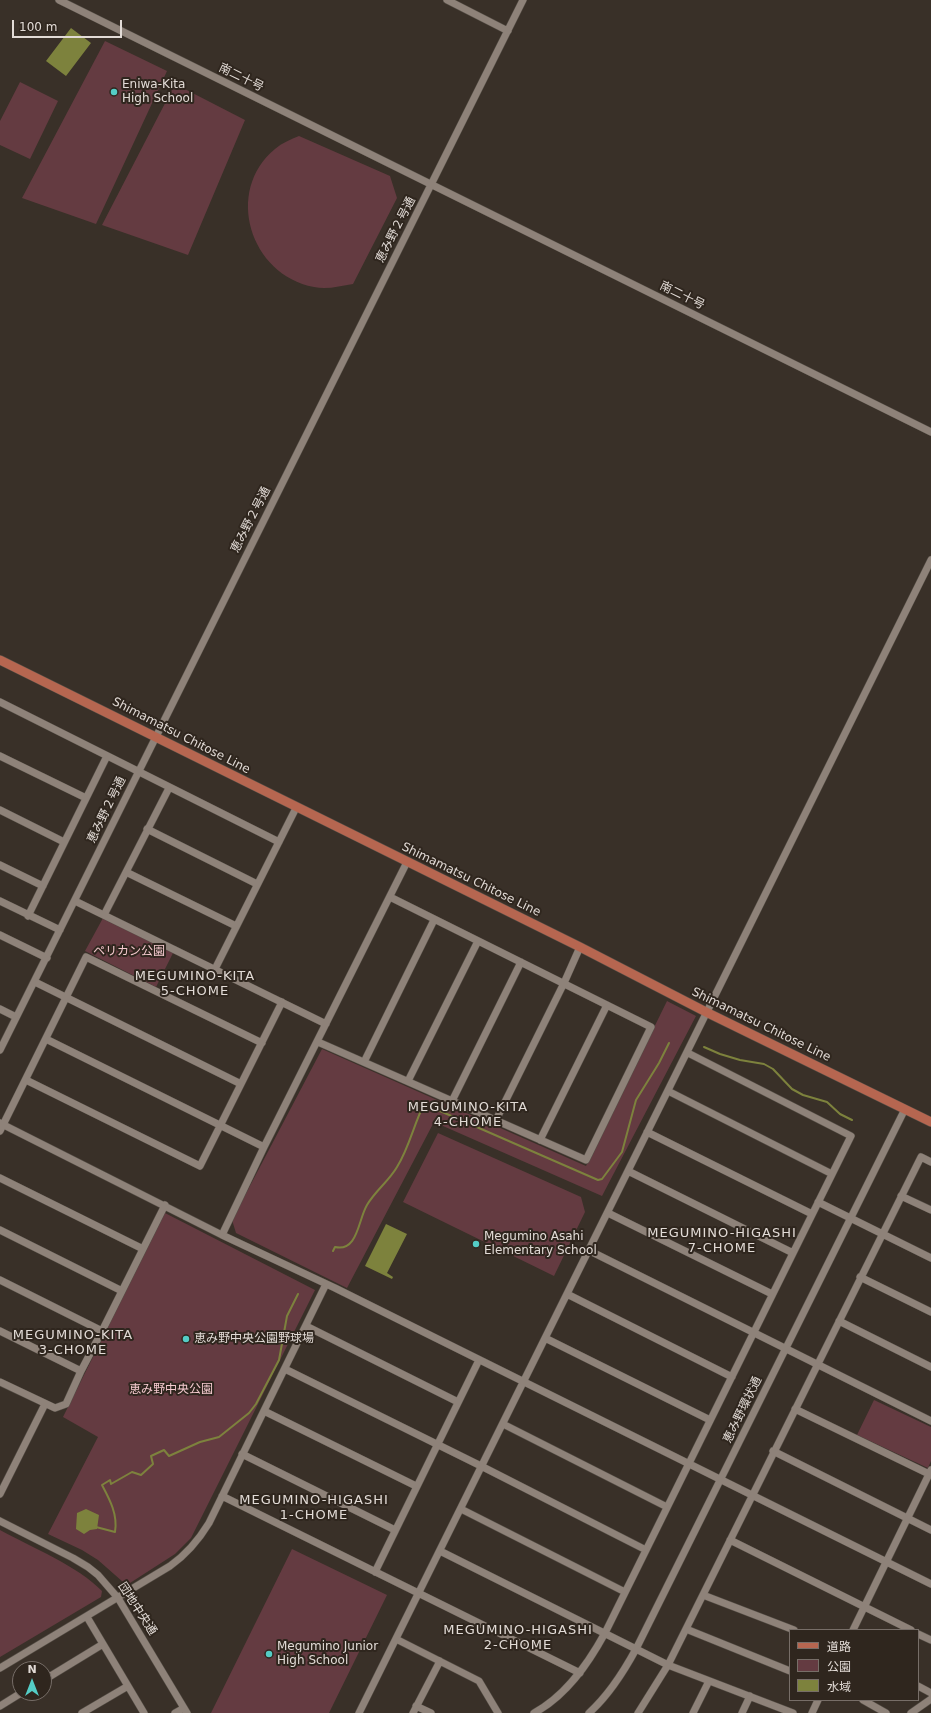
<!DOCTYPE html>
<html>
<head>
<meta charset="utf-8">
<style>
	body { margin:0 }
	#map { position:relative; width:931px; height:1713px; overflow:hidden; background:#393028; font-family:"DejaVu Sans","Noto Sans JP",sans-serif }
	canvas { display:block }
	.legend { position:absolute; left:789px; top:1629px; width:130px; height:72px; box-sizing:border-box; background:#2f261e; border:1px solid #776e68; margin:0; padding:5px 7px; list-style:none; font-size:12px; color:#e2dbd6 }
	.legend li { display:flex; align-items:center; gap:8px; height:20px }
	.legend b { width:20px; border:1px solid #776e68 }
	.north { position:absolute; left:12px; top:1661px; width:40px; height:40px; box-sizing:border-box; background:#2f261e; border:1px solid #776e68; border-radius:50%; rotate:0deg; font-size:11px; font-weight:700; line-height:16px; text-align:center; color:#e2dbd6 }
	.north::after { content:''; display:block; margin:auto; width:14px; height:18px; background:#54cdc6; clip-path:polygon(50% 0,100% 100%,50% 72%,0 100%) }
	.scale { position:absolute; left:12px; top:20px; width:110px; height:18px; box-sizing:border-box; border:2px solid #e2dbd6; border-top:0; padding-left:5px; font-size:12px; line-height:14px; white-space:nowrap; color:#e2dbd6; -webkit-text-stroke:3px #2f261e; paint-order:stroke }
</style>
</head>
<body>
<div id="map">
<canvas width="931" height="1713"></canvas>
<ul class="legend">
<li><b style="height:5px;background:#b66650"></b>道路</li>
<li><b style="height:11px;background:#643b41"></b>公園</li>
<li><b style="height:11px;background:#7d823d"></b>水域</li>
</ul>
<div class="north">N</div>
<div class="scale">100 m</div>
</div>
<script>
const g = document.querySelector('canvas').getContext('2d');
g.lineJoin = 'round';
function fill(path, color) { g.fillStyle = color; g.fill(path, 'evenodd'); }
function strokePath(path, color, width, dash) { g.strokeStyle = color; g.lineWidth = width; g.lineCap = dash ? 'butt' : 'round'; g.setLineDash(dash || []); g.stroke(path); }
function write(font, color, halo, rows, align = 'center') {
  g.font = font + ' "DejaVu Sans","Noto Sans JP",sans-serif'; g.lineWidth = 4; g.setLineDash([]); g.textBaseline = 'middle'; g.strokeStyle = halo; g.fillStyle = color; for (const [text, x, y, turn = 0] of rows) {
    g.save(); g.translate(x, y); g.rotate((+turn || 0) * Math.PI / 180); g.textAlign = isNaN(turn) ? turn : align; if (halo) g.strokeText(text, 0, 0); g.fillText(text, 0, 0); g.restore();
  }
}
fill(new Path2D(`
	M 105,41 L 167,71 L 96,224 L 22,198 Z
	M 20,82 L 58,101 L 30,159 L 0,145 L 0,121 Z
	M 175,84 L 245,120 L 188,255 L 102,225 Z
	M 299,136 L 390,176 L 397,198 L 353,284 C 340,286 327,290 314,287 C 250,275 224,191 275,149 C 282,143 291,139 299,136 Z
	M 103,918 L 173,953 L 156,987 L 85,951 Z
	M 667,1001 L 696,1016 L 602,1196 L 434,1122 L 347,1288 L 236,1233 L 232,1220 L 322,1049 L 586,1166 Z
	M 438,1133 L 581,1197 L 585,1212 L 554,1276 L 403,1202 Z
	M 165,1213 L 315,1290 L 191,1538 L 175,1554 L 130,1583 L 123,1582 L 98,1560 L 82,1550 L 48,1534 L 98,1437 L 63,1417 Z
	M 874,1400 L 931,1427 L 931,1461 L 928,1468 L 857,1435 Z
	M 0,1530 C 31,1547 78,1566 102,1591 L 101,1597 L 0,1657 Z
	M 292,1549 L 387,1595 L 329,1713 L 211,1713 Z`), '#643b41');
fill(new Path2D(`
	M 71,28 L 91,43 L 66,76 L 46,61 Z
	M 386,1224 L 407,1234 L 387,1273 L 393,1277 L 392,1279 L 365,1266 Z
	M 86,1509 L 99,1515 L 97,1529 L 90,1530 L 84,1534 L 76,1529 L 77,1513 Z`), '#7d823d');
strokePath(new Path2D(`
	M 704,1047 L 720,1054 L 740,1060 L 764,1064 L 773,1069 L 792,1089 L 803,1095 L 827,1102 L 840,1114 L 852,1120
	M 333,1251 L 335,1247 C 358,1252 358,1220 367,1205 C 375,1191 389,1181 397,1167 C 409,1148 414,1124 424,1104 L 598,1180 L 602,1179 L 622,1152 L 636,1100 L 659,1063 L 669,1043
	M 96,1527 L 115,1532 C 118,1515 110,1500 102,1485 L 110,1480 L 111,1484 L 132,1472 L 141,1475 L 153,1464 L 151,1456 L 164,1450 L 169,1456 L 200,1442 L 219,1437 L 249,1413 L 256,1404 L 279,1360 L 287,1316 L 298,1294`), '#7d823d', 2);
const minor = new Path2D(`
	M 59,0 L 931,432
	M 447,0 L 508,31
	M 0,702 L 279,842
	M 0,756 L 86,798
	M 0,810 L 64,842
	M 147,829 L 257,884
	M 0,865 L 43,886
	M 126,872 L 236,926
	M 0,901 L 60,930
	M 75,901 L 326,1024
	M 104,915 L 169,788
	M 28,916 L 107,756
	M 0,935 L 47,958
	M 215,969 L 296,808
	M 35,982 L 241,1084
	M 0,1009 L 16,1017
	M 46,1039 L 264,1147
	M 318,1042 L 586,1160 L 651,1027 L 390,897
	M 0,1050 L 523,0
	M 364,1062 L 434,920
	M 26,1080 L 200,1166 L 282,1002
	M 408,1081 L 478,941
	M 668,1091 L 832,1174
	M 452,1101 L 521,962
	M 496,1120 L 564,983 L 580,947
	M 0,1123 L 222,1235 L 335,1288 L 931,1584
	M 0,1131 L 86,957 L 262,1043
	M 647,1132 L 812,1214
	M 540,1140 L 607,1005
	M 628,1171 L 793,1253
	M 0,1178 L 143,1249
	M 901,1196 L 931,1210
	M 818,1202 L 931,1258
	M 608,1213 L 772,1294
	M 0,1230 L 122,1291
	M 222,1235 L 264,1147 L 407,862
	M 588,1250 L 931,1421
	M 860,1277 L 931,1312
	M 0,1280 L 102,1331
	M 567,1294 L 732,1377
	M 839,1321 L 931,1367
	M 306,1326 L 458,1402
	M 0,1331 L 81,1371
	M 545,1338 L 710,1420
	M 285,1369 L 481,1466 L 646,1550
	M 0,1382 L 55,1408 L 66,1404 L 81,1371 L 102,1331 L 165,1205
	M 795,1409 L 931,1475
	M 264,1411 L 416,1486
	M 503,1424 L 667,1507
	M 773,1451 L 931,1530
	M 242,1454 L 395,1530
	M 0,1494 L 45,1404
	M 222,1496 L 580,1673
	M 461,1509 L 625,1592
	M 0,1521 L 73,1558 L 88,1567 L 98,1575 L 118,1598 L 187,1713
	M 730,1540 L 911,1630
	M 440,1551 L 668,1665 L 793,1713
	M 375,1572 L 479,1360
	M 703,1595 L 794,1630
	M 87,1617 L 144,1713
	M 686,1629 L 790,1671
	M 853,1630 L 931,1470
	M 918,1634 L 931,1640
	M 396,1639 L 479,1681 L 498,1713
	M 0,1668 L 170,1566 C 187,1554 198,1541 209,1523 L 326,1284
	M 44,1680 L 103,1644
	M 918,1686 L 931,1693
	M 863,1700 L 886,1713
	M 0,1706 L 21,1693
	M 416,1706 L 431,1713
	M 82,1713 L 128,1686
	M 175,1713 L 184,1708
	M 359,1713 L 931,560
	M 413,1713 L 440,1661
	M 534,1713 C 566,1696 588,1664 605,1633 L 851,1136 L 688,1053
	M 589,1713 C 609,1695 623,1673 636,1649 L 905,1109
	M 638,1713 L 668,1665 L 921,1157 L 931,1162
	M 693,1713 L 709,1681
	M 742,1713 L 750,1696
	M 812,1713 L 818,1700
	M 911,1713 L 931,1699`);
const major = new Path2D(`
	M 0,660 L 580,947 L 708,1013 L 931,1122`);
strokePath(minor, '#564f47', 8);
strokePath(major, '#564f47', 10);
strokePath(minor, '#8e8279', 7);
strokePath(major, '#b66650', 9);
for (const [x, y, r, color] of [
	[114,92,4,"#54cdc6"],
	[476,1244,4,"#54cdc6"],
	[186,1339,4,"#54cdc6"],
	[269,1654,4,"#54cdc6"]
]) { const dot = new Path2D(); dot.arc(x, y, r, 0, 2 * Math.PI); g.fillStyle = color; g.fill(dot); strokePath(dot, '#2f261e', 1.5); }
write('12px', '#e2dbd6', '#2f261e', [
	["南二十号",241,78,26],
	["恵み野２号通",396,230,-63],
	["南二十号",682,296,26],
	["恵み野２号通",251,520,-63],
	["Shimamatsu Chitose Line",181,736,27],
	["恵み野２号通",107,810,-64],
	["Shimamatsu Chitose Line",471,880,26],
	["Shimamatsu Chitose Line",761,1025,26],
	["恵み野環状通",743,1410,-64],
	["団地中央通",137,1609,57]
]);
write('12px', '#e2dbd6', '#2f261e', [
	["Eniwa-Kita",122,85],
	["High School",122,99],
	["Megumino Asahi",484,1237],
	["Elementary School",484,1251],
	["恵み野中央公園野球場",194,1339],
	["Megumino Junior",277,1647],
	["High School",277,1661]
], 'left');
write('12px', '#f5cacf', '#2f261e', [
	["ペリカン公園",129,952],
	["恵み野中央公園",171,1390]
]);
g.letterSpacing = '1px';
write('13px', '#e2dbd6', '#2f261e', [
	["MEGUMINO-KITA",195,977],
	["5-CHOME",195,992],
	["MEGUMINO-KITA",468,1108],
	["4-CHOME",468,1123],
	["MEGUMINO-HIGASHI",722,1234],
	["7-CHOME",722,1249],
	["MEGUMINO-KITA",73,1336],
	["3-CHOME",73,1351],
	["MEGUMINO-HIGASHI",314,1501],
	["1-CHOME",314,1516],
	["MEGUMINO-HIGASHI",518,1631],
	["2-CHOME",518,1646]
]);
g.letterSpacing = '0px';
</script>
</body>
</html>
